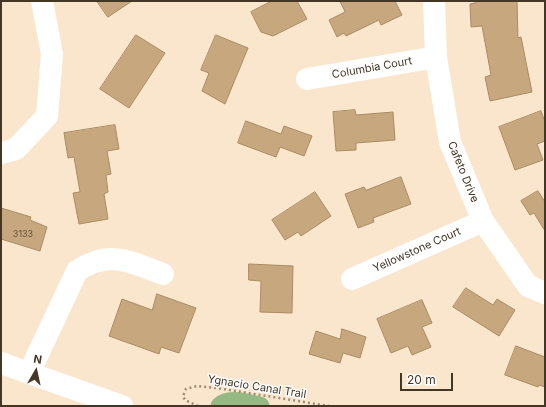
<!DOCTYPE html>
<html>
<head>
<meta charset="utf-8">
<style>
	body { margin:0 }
	#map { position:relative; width:546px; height:407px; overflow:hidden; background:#fae6cd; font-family:Inter,sans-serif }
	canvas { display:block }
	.frame { position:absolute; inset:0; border:2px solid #433625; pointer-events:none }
	.north { position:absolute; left:16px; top:351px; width:40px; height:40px; -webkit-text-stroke:3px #fff; paint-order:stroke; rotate:9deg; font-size:11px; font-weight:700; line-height:16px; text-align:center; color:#433625 }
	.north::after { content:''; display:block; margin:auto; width:14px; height:18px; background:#433625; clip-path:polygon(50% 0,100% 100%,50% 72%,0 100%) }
	.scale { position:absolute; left:400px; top:373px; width:53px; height:18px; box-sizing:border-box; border:2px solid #433625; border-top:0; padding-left:5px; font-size:12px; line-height:14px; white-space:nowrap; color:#433625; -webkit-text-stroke:3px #fff; paint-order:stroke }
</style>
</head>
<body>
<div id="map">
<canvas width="546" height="407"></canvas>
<div class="frame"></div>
<div class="north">N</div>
<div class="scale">20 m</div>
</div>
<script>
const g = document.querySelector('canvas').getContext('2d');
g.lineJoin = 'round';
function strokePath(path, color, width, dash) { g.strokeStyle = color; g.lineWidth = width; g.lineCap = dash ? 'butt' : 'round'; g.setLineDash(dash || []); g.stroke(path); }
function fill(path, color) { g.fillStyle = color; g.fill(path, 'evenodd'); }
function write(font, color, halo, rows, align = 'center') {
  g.font = font + ' Inter,sans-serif'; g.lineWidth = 3; g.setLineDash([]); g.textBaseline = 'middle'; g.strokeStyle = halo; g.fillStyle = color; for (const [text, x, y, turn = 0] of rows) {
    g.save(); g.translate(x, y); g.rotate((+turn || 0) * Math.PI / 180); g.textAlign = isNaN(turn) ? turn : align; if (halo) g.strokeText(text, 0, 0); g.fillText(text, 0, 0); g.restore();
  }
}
strokePath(new Path2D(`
	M 220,406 C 230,397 248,404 260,406`), '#96b882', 19);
const building = new Path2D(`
	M 97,1 L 132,1 L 108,17 Z
	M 272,1 L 297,1 L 307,19 L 273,36 L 261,32 L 251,12 Z
	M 340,1 L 395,1 L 402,15 L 381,25 L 379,20 L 346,36 L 344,33 L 337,37 L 329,20 L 345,12 Z
	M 475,1 L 517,1 L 518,38 L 521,37 L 532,92 L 490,101 L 485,77 L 491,75 L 482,26 L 471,27 L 470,4 L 475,3 Z
	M 136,35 L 165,53 L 129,108 L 100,89 Z
	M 216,35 L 248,48 L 225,104 L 202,91 L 209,73 L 201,70 Z
	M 355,110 L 356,115 L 393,112 L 395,140 L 356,143 L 356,150 L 336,151 L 333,112 Z
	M 541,111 L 545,122 L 545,141 L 537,144 L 543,160 L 515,170 L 499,127 Z
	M 246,121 L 281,134 L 284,126 L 312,136 L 304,156 L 280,147 L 276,157 L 238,143 Z
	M 115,125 L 119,149 L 107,151 L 111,174 L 106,175 L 108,192 L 104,194 L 108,219 L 79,224 L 73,193 L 80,192 L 74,157 L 68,158 L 64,133 Z
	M 401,177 L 411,204 L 373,218 L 374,222 L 358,228 L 345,194 L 364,187 L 366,190 Z
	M 538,191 L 545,202 L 545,231 L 534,213 L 530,215 L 521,201 Z
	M 315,192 L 331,216 L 301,236 L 298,232 L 285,240 L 272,220 Z
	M 1,208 L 31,217 L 30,220 L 47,227 L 40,251 L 1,239 Z
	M 249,264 L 293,266 L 292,313 L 260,312 L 261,281 L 249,280 Z
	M 466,288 L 493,305 L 497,299 L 515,310 L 499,336 L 453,307 Z
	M 157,294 L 196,308 L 179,353 L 161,347 L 159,354 L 109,336 L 122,299 L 152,310 Z
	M 422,300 L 432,323 L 422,327 L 431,347 L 412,355 L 408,346 L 391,353 L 377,319 Z
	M 342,329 L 366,337 L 360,358 L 343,353 L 340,363 L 309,354 L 316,331 L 340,339 Z
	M 516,346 L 545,357 L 545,387 L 539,385 L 538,387 L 505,375 Z`);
fill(building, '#c7a77e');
strokePath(building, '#aa8c63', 1);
strokePath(new Path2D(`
	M 198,406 L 185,400 L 183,396 L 186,389 L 197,386 L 217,388 L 329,406`), '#9d8c77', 2.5, [2, 3]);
strokePath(new Path2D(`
	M 434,1 L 436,57 L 450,142 L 483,221 L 528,286 L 545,293
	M 307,79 L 436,57
	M 1,153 L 16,149 L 47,116 L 52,54 L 42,1
	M 352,279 L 483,221
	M 1,363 L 122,406
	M 29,373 L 77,271 C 110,249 130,262 163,274`), '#fff', 22);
write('9px', '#64523b', null, [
	["3133",23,234]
]);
write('11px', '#433625', '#fff', [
	["Columbia Court",372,68,-10],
	["Cafeto Drive",463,172,68],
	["Yellowstone Court",417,250,-24],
	["Ygnacio Canal Trail",257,387,9]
]);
</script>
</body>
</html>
